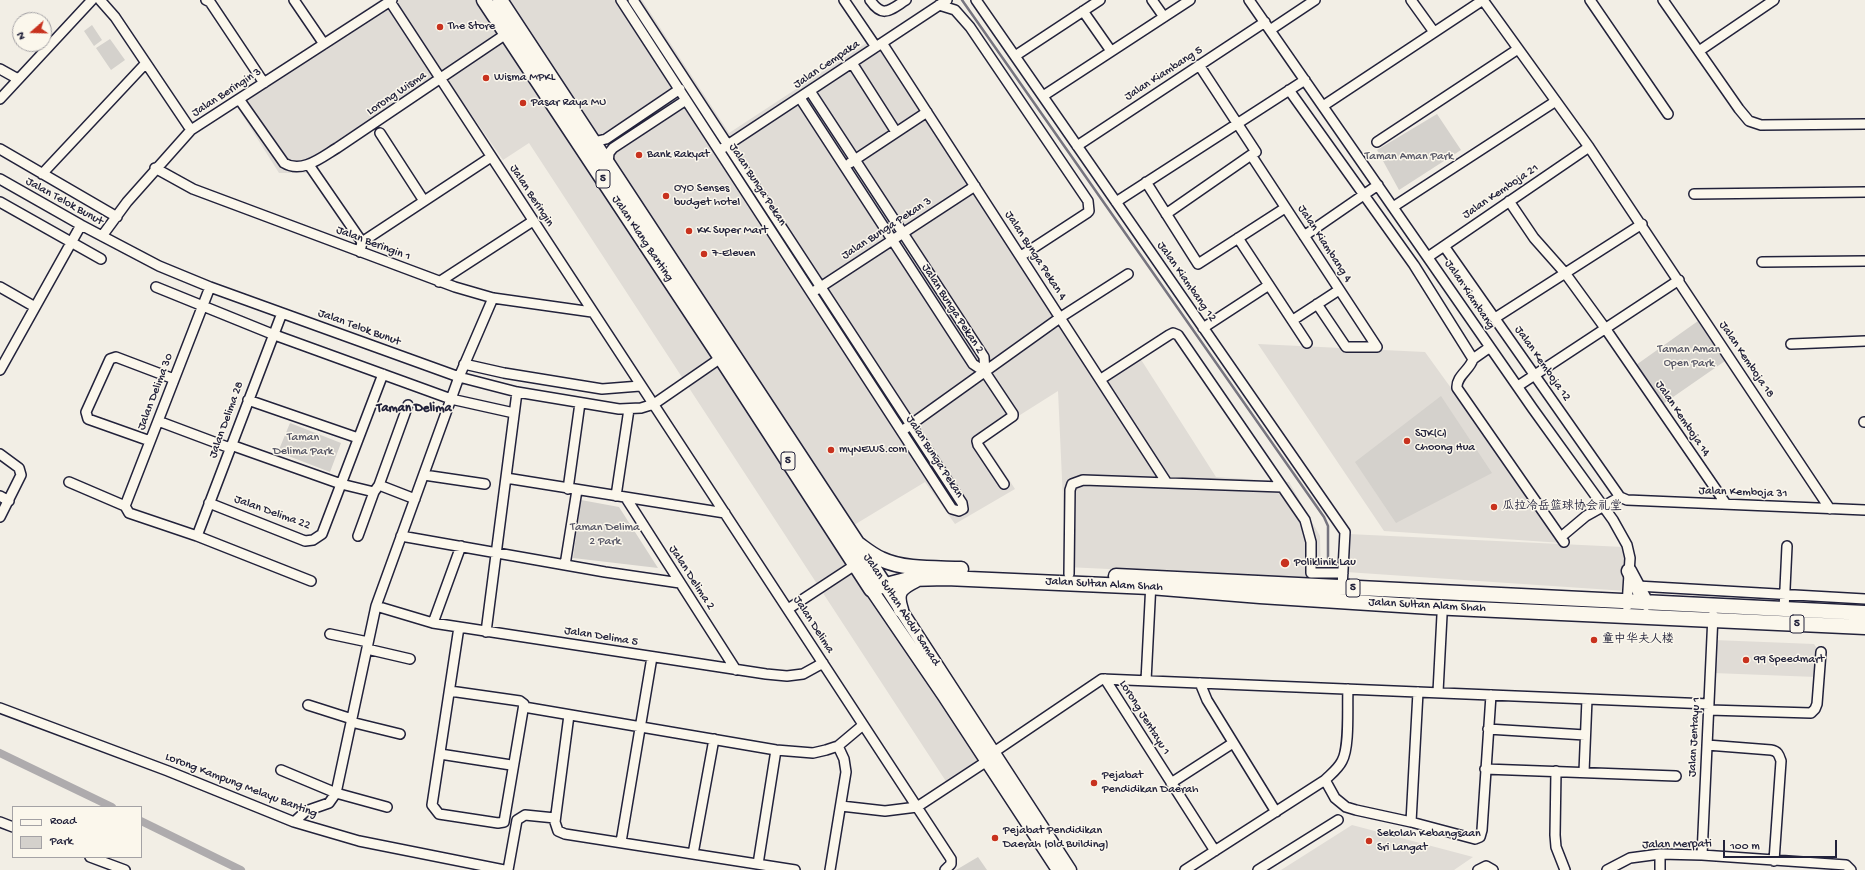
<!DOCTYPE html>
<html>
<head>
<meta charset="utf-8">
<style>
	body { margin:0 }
	#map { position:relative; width:1865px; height:870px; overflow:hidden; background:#f2eee5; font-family:"Gochi Hand",sans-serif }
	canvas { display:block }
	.legend { position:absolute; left:12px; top:806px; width:130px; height:52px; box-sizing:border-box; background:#fbf7ec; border:1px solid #a4a2a5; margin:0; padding:5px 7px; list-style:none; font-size:12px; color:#22223b }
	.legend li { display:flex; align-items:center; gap:8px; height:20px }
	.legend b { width:20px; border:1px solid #a4a2a5 }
	.north { position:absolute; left:12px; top:12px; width:40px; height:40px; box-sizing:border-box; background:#fbf7ec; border:1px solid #a4a2a5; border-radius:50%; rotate:250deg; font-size:11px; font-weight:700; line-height:16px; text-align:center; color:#22223b }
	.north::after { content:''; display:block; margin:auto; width:14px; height:18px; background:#c8321e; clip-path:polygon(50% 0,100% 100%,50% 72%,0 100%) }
	.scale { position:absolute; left:1723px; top:840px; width:114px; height:18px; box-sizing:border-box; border:2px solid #22223b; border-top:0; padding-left:5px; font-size:12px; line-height:14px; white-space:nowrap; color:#22223b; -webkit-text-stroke:3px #fbf7ec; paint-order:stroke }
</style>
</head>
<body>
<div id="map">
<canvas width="1865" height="870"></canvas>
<ul class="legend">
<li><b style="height:5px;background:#fbf7ec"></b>Road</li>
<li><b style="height:11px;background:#d4d1cc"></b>Park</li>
</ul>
<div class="north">N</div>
<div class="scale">100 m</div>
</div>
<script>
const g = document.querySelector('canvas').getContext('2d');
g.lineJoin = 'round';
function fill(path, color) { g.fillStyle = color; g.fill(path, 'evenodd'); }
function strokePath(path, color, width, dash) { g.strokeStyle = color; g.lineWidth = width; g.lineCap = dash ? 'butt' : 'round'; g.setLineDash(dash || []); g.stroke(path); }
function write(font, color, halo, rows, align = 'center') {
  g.font = font + ' "Gochi Hand","LXGW WenKai TC",sans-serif'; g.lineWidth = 3; g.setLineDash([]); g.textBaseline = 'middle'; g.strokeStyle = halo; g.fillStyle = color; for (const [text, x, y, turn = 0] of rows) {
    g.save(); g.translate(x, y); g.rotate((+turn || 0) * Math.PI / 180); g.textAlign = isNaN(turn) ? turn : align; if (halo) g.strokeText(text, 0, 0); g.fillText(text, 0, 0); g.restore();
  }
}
fill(new Path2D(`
	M 380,0 L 642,0 L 729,133 L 874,38 L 1098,383 L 1140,358 L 1216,477 L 1289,482 L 1320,536 L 1321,579 L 1066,567 L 1058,391 L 982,439 L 1015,489 L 955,524 L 925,482 L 831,539 L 984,769 L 951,789 L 529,143 L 503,160 L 448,81 L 307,173 L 279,173 L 231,97 Z
	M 1258,344 L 1425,352 L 1563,543 L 1384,531 Z
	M 1348,534 L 1624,547 L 1627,559 L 1626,591 L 1346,572 Z
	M 1714,640 L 1814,644 L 1818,650 L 1816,677 L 1713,673 Z
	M 1352,825 L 1473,857 L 1454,870 L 1281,870 Z`), '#e0dcd6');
fill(new Path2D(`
	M 92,25 L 102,40 L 94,46 L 84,31 Z
	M 110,39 L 125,60 L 111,70 L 96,48 Z
	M 1437,114 L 1461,150 L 1399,190 L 1377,150 Z
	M 1698,321 L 1725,361 L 1663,404 L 1636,365 Z
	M 1441,396 L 1492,473 L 1396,523 L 1355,462 Z
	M 290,423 L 341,443 L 330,472 L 278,452 Z
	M 581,500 L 619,507 L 658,568 L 573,558 Z
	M 978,857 L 987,870 L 956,870 Z`), '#d4d1cc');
strokePath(new Path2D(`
	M 962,0 L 1324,517 L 1328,526 L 1328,563`), '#76747f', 2.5);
strokePath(new Path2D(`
	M 0,753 L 112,807
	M 141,821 L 241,870`), '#aeabad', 8);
const minor = new Path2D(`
	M 100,0 L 115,17 L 191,130
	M 206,0 L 210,2 L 264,83
	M 294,0 L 324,44
	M 389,0 L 951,859 L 951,864 L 945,870
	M 621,0 L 952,509 L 959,511 L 963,509 L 962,503 L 633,0
	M 844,0 L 876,47
	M 870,0 C 883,19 890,10 906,0
	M 976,0 L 1345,532 L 1342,588
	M 1152,0 L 1164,17
	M 1249,0 L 1533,409 L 1613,520 L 1627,545 L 1630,558 L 1627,606
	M 1411,0 L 1434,32
	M 1483,0 L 1589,147 L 1830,509
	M 1590,0 L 1668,114
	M 1663,0 L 1739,109 L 1749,121 L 1761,125 L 1865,124
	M 939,5 L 955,10 L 970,27 L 1088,201 L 1089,211 L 1087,213 L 1021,256
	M 1083,11 L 1111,51
	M 1270,30 L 1315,0
	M 882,43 L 1167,483
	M 1699,51 L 1774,0
	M 1015,56 L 1100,0
	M 852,63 L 896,132
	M 1199,65 L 1256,152
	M 0,69 L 18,79
	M 1289,90 L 1414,265 L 1473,359
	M 810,91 L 984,357 L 985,372
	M 1043,96 L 1190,0
	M 800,98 L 973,364 L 985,372 L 1013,414 L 1013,416 L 977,441 L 978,445 L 1004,484
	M 0,99 L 92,0
	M 239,99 L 284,163 C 302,174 322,157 337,148 L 506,34
	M 1323,106 L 1483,0
	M 380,133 L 424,201
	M 594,142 L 606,139 L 680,89
	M 1377,142 L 1518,49
	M 1077,146 L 1265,22
	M 723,148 L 947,0
	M 0,149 L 117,217
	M 850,163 L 927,112
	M 608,164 L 609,153 L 613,148 L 686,100
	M 309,165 L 362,242
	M 155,168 L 193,189 L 455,287 L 493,298 L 592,312
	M 42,174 L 146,63
	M 0,179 L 81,225 L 159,266 L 210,287 L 459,377 L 517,392 L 619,409 L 641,408 L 654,404 L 725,355
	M 1146,182 L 1198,264 L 1285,208
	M 1694,194 L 1865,192
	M 1509,201 L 1534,238 L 1565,273 L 1605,328 L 1726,504
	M 0,202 L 101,259
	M 1116,202 L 1305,80
	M 1393,207 L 1556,101
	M 1166,214 L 1251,155 L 1377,347
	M 102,236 L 127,202 L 191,130 L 392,0
	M 1304,236 L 1378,185
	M 1238,238 L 1307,343
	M 1444,246 L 1620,497
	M 360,252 L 362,242 L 491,157
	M 1428,257 L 1589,147
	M 1762,262 L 1865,261
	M 439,282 L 533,221
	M 0,287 L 35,307
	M 156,287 L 272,334 L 451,399 L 514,413
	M 816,290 L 975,186
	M 1317,304 L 1346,347 L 1377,347
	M 1495,318 L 1642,224
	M 1293,320 L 1339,290
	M 1203,328 L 1269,285
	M 1791,344 L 1865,341
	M 1490,347 L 1473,359 C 1470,370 1456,376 1457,388 L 1564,542
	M 464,364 L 504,373 L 602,389 L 640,386
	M 0,370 L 81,225
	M 1101,379 L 1169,335 L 1173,333 L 1178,335 L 1305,520 L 1311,542 L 1311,573 L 1343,573
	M 1518,386 L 1679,280
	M 248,400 L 358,438
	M 158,421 L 230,448
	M 1864,422 L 1865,422
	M 906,428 L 1061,317 L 1128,274
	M 150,441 L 88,419 L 86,412 L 110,359 L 116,357 L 174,379
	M 231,445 L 341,484 L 374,492 L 379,485 L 415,499
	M 0,454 L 19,468 L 21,475 L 0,517
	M 424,475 L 485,484
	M 506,478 L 725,513
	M 69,482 L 125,506 L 129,513 L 197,536 L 311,581
	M 379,485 L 408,405
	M 568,489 L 580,403
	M 0,496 L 9,501
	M 616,496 L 629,409
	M 1620,497 L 1627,500 L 1865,510
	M 626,498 L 736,670
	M 209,503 L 305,541 L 313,540 L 322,534 L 383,374
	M 125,506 L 210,287
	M 197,536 L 282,313
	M 358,536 L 374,492
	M 401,536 L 605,572 L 680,583
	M 1561,537 L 1586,516 L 1620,497
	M 565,565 L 577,490
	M 1069,574 L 1070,490 L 1072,484 L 1083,480 L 1282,487
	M 1637,586 L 1865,599
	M 376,606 L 433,623 L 766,674 L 787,676 L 803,674 L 823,663
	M 788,609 L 855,565
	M 1784,610 L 1787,546
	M 433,623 L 461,546
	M 486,632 L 517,392
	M 330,634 L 368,642
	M 367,649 L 410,659
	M 1105,679 L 1215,851
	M 1146,681 L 1151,582
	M 1200,683 L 1207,700 L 1276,812
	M 450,691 L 520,701 L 524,704 L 504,822 L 498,823 L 439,814 L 432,805 L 459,627
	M 1438,692 L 1442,615
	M 308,705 L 352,719
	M 524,707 L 776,750 L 813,753 L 826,750 L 838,746 L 863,725
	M 0,708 L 168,771 L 294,822 L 359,841 L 504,870
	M 1709,710 L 1811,713 L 1815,709 L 1817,704 L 1821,652
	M 569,715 L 555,822 L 558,831 L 565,834 L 795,870
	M 351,722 L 400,734
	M 1488,729 L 1585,735
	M 1707,745 L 1771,750 C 1778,751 1779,755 1781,761 L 1774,861
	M 994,752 L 1102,679 L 1709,704
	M 440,754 L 511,765
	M 1485,769 L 1676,776
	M 281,770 L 336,793 L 387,807
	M 1556,771 L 1555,835 L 1556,847 L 1565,870
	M 1584,772 L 1587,699
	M 1325,780 L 1335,798 L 1346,807 L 1356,810 L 1411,822 L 1475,839 L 1480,837 L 1482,830 L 1491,695
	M 1171,783 L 1233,743
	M 841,806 L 885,811 L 917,807 L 987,761
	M 0,822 L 13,827
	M 294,822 L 306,811 L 329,803 L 336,793 L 376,606 L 459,377 L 493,298
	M 1411,822 L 1418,692
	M 621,842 L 652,657
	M 693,854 L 714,739
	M 1702,855 L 1713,615
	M 90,857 L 125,870
	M 758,864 L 776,750
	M 508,870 L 517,820 L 525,815 L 555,818
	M 830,870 L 846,772 L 844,759 L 838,746
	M 1185,870 L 1325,780 C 1331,774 1338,769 1342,761 C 1350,747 1347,706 1348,689
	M 1258,870 L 1338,820
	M 1478,870 L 1486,866 L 1493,870
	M 1607,870 L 1630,858 L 1660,854 L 1702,855 L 1846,865 L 1851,870
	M 1660,870 L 1660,854`);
const major = new Path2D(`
	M 884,584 L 1070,870
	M 871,589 L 944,696 L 1058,870`);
const highway = new Path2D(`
	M 484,0 L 721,358 L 871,589 L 909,579 L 946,578 L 1150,587 L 1260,596 L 1431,607 L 1865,627
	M 500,0 L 884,584
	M 858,544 C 865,549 872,555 881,559 C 904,570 936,568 961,569
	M 1629,571 L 1646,603
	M 1116,576 L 1865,613
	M 901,610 C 895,592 900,588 916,580`);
strokePath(minor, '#22223b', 12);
strokePath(major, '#22223b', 15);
strokePath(highway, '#22223b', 17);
strokePath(minor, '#fbf7ec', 9);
strokePath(major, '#fbf7ec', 12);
strokePath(highway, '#fbf7ec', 14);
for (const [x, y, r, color] of [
	[440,27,4,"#c8321e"],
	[486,78,4,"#c8321e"],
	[523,103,4,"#c8321e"],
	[639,155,4,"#c8321e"],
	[666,196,4,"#c8321e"],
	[689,231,4,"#c8321e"],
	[704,254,4,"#c8321e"],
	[1407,441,4,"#c8321e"],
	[831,450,4,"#c8321e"],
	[1494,507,4,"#c8321e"],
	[1285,563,5,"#c8321e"],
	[1594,640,4,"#c8321e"],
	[1746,660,4,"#c8321e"],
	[1094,783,4,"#c8321e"],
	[995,838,4,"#c8321e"],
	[1369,841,4,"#c8321e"]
]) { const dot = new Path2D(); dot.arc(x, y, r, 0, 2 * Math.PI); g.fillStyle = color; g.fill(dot); strokePath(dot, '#fbf7ec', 1.5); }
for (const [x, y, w] of [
	[603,179,14],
	[788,461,14],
	[1353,588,14],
	[1797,624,14]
]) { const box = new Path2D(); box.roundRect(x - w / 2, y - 9, w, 18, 3); g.fillStyle = '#fbf7ec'; g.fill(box); strokePath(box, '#22223b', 1); }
write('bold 11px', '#22223b', null, [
	["5",603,179],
	["5",788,461],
	["5",1353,588],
	["5",1797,624]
]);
write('12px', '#22223b', '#fbf7ec', [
	["The Store",448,27],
	["Wisma MPKL",494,78],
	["Pasar Raya MU",531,103],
	["Bank Rakyat",647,155],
	["OYO Senses",674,189],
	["budget hotel",674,203],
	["KK Super Mart",697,231],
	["7-Eleven",712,254],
	["SJK(C)",1415,434],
	["Choong Hua",1415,448],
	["myNEWS.com",839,450],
	["瓜拉冷岳篮球协会礼堂",1502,507],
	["Poliklinik Lau",1294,563],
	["童中华夫人楼",1602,640],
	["99 Speedmart",1754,660],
	["Pejabat",1102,776],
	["Pendidikan Daerah",1102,790],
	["Pejabat Pendidikan",1003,831],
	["Daerah (old Building)",1003,845],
	["Sekolah Kebangsaan",1377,834],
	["Sri Langat",1377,848]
], 'left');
write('12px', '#22223b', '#fbf7ec', [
	["Jalan Cempaka",827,65,-34],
	["Jalan Kiambang 5",1164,74,-33],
	["Jalan Beringin 3",227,93,-33],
	["Lorong Wisma",397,94,-34],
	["Jalan Bunga Pekan",757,185,57],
	["Jalan Kemboja 21",1501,192,-34],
	["Jalan Beringin",531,196,57],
	["Jalan Telok Bunut",64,202,29],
	["Jalan Bunga Pekan 3",887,229,-33],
	["Jalan Klang Banting",642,239,56],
	["Jalan Beringin 1",373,244,21],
	["Jalan Kiambang 4",1324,244,57],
	["Jalan Bunga Pekan 4",1035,256,57],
	["Jalan Kiambang 12",1186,282,55],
	["Jalan Kiambang",1469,295,56],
	["Jalan Bunga Pekan 2",952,309,57],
	["Jalan Telok Bunut",359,328,20],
	["Jalan Kemboja 18",1746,360,56],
	["Jalan Kemboja 12",1542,364,55],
	["Jalan Delima 30",156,392,-69],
	["Jalan Kemboja 14",1682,419,56],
	["Jalan Delima 28",227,420,-70],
	["Jalan Bunga Pekan",934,457,57],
	["Jalan Kemboja 31",1743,493,2],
	["Jalan Delima 22",272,513,20],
	["Jalan Delima 2",691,578,57],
	["Jalan Sultan Alam Shah",1104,585,3],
	["Jalan Sultan Alam Shah",1427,606,3],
	["Jalan Sultan Abdul Samad",901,610,57],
	["Jalan Delima",813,625,57],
	["Jalan Delima 5",601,637,9],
	["Lorong Jentayu 1",1144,718,58],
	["Jalan Jentayu 1",1695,737,-87],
	["Lorong Kampung Melayu Banting",241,786,21],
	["Jalan Merpati",1677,845,-1]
]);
write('12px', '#575766', '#fbf7ec', [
	["Taman Aman Park",1409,157],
	["Taman Aman",1689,350],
	["Open Park",1689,364],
	["Taman",303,438],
	["Delima Park",303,452],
	["Taman Delima",605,528],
	["2 Park",605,542]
]);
write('bold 13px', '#22223b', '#fbf7ec', [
	["Taman Delima",414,409]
]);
</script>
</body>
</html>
